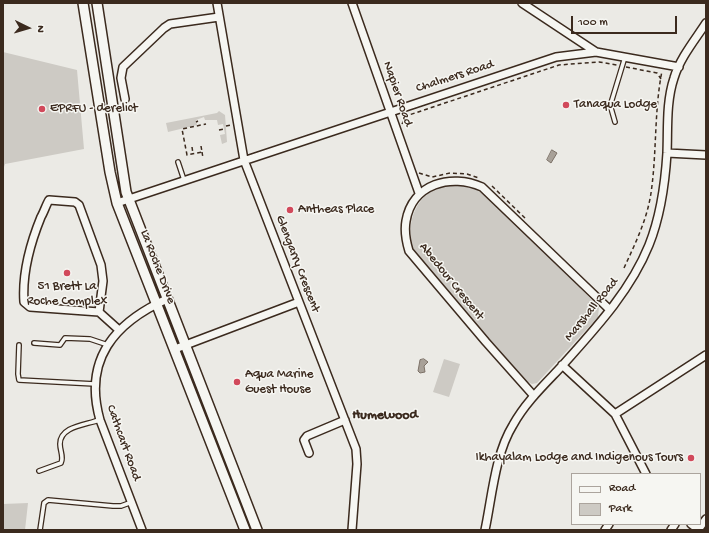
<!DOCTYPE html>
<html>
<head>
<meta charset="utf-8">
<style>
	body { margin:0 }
	#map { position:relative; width:709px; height:533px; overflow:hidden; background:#ebeae5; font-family:"Gochi Hand",sans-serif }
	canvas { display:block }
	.frame { position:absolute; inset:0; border:4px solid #3b2a1e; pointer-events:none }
	.legend { position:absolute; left:571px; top:473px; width:130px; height:52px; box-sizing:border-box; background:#f6f6f2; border:1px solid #aba49d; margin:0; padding:5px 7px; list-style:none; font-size:12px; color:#3b2a1e }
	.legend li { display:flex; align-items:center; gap:8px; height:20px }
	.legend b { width:20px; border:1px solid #aba49d }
	.north { position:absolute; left:8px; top:8px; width:40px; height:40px; -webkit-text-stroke:3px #f6f6f2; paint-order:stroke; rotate:95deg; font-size:11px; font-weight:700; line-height:16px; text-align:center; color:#3b2a1e }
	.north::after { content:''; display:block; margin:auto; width:14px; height:18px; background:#3b2a1e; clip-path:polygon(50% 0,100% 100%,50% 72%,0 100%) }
	.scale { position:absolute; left:571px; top:16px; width:106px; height:18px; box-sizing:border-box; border:2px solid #3b2a1e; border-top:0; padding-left:5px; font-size:12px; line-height:14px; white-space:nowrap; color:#3b2a1e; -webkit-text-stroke:3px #f6f6f2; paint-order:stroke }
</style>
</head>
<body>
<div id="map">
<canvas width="709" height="533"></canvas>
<div class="frame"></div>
<ul class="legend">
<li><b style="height:5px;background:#f6f6f2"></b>Road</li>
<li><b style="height:11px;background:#cdcac4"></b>Park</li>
</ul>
<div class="north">N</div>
<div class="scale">100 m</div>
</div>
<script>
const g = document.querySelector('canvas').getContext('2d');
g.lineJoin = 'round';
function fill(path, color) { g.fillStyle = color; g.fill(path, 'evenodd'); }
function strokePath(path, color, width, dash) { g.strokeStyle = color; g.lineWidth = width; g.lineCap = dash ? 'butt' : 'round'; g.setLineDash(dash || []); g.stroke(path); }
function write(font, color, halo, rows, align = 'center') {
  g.font = font + ' "Gochi Hand",sans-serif'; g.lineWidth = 3; g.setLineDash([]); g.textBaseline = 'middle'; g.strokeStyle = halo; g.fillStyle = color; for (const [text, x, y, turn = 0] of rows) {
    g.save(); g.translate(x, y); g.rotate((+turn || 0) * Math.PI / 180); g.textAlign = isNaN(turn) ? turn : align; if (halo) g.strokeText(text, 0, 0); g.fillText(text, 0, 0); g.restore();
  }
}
fill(new Path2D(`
	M 3,52 L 77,70 L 84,149 L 5,164 L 3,170 Z
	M 219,111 L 225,115 L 227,142 L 222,144 L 220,135 L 225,134 L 223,124 L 218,125 L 217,120 L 205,120 L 204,117 L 196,120 L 197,125 L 168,132 L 166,123 L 217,113 Z
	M 447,184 L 465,184 L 483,192 L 599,307 L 598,317 L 537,383 L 532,384 L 526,381 L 413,251 C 405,221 416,193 447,184 Z
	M 444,359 L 460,364 L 449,397 L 433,392 Z
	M 28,503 L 25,530 L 3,530 L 3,504 Z`), '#cdcac4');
const water = new Path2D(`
	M 552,150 L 557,153 L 551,163 L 547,160 Z
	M 424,359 L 428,362 L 424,366 L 425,372 L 420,373 L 418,371 L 420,360 Z`);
fill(water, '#a8a198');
strokePath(water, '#7c7167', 1);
const service = new Path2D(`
	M 615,122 L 611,108 L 611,103 L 625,57
	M 178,162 L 184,180
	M 34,343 L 60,345 L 65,338 L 90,339 L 108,345
	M 19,345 L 18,374 L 19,380 L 95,384
	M 39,471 L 61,463 C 64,457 60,451 60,444 C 60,426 86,425 99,420
	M 40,530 L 44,503 L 48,500 L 113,506 L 121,506 L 132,502`);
const minor = new Path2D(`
	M 217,3 L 244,160 L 356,449 L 357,464 L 352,530
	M 352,3 L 419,193
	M 522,3 L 596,52
	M 125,99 L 121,78 L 123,67 L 164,28 L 170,24 L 219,17
	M 667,153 L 706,155
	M 117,203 L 556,57 L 596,52 L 679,67
	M 99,312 L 103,281 L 101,265 L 79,205 L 75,202 L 49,200 C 46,205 44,212 41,217 C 30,244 22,273 24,302 L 30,307 L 99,312 L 119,330
	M 175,349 L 299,302
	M 562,365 L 615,414 L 646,474
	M 534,396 L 486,342 L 409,251 C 406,241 404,232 406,221 C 412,184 451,173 482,187 L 610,310
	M 615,414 L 706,355
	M 309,453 L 304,440 L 307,436 L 345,420
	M 691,524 L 699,530
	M 142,530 L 100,420 C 83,360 114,323 167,299
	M 485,530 C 492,497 495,454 513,425 C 525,403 544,385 561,367 C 594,330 630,292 649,245 C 661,215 665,185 667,153 C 668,128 666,102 674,78 C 680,58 695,40 706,23
	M 605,530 L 609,524
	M 671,530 L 675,524
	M 698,530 L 706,519`);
const tertiary = new Path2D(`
	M 83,3 L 110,172 L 117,203 L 245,530
	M 97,3 L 126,192 L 257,530`);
strokePath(service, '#3b2a1e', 6);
strokePath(minor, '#3b2a1e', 10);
strokePath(tertiary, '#3b2a1e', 12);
strokePath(new Path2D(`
	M 626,67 L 657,73 L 661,79
	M 196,122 L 198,121
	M 402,124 L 406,116 L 559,65 L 599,62 L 617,65
	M 226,126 L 231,125
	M 219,130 L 224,129
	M 201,146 L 202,152 L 187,155 L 182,129 L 206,124
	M 192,147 L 193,154
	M 202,152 L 203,158
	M 419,173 L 432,177 L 450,173 L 467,174 L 479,178
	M 492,186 L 527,220
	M 624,268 C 635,244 647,220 651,193 C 657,152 654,111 662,71`), '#3b2a1e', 1.5, [4, 3]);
strokePath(service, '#f6f6f2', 3.5);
strokePath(minor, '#f6f6f2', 7);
strokePath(tertiary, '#f6f6f2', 9);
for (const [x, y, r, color] of [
	[566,105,4,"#d1495b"],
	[42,109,4,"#d1495b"],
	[290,210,4,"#d1495b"],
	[67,273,4,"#d1495b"],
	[237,382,4,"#d1495b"],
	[691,458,4,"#d1495b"]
]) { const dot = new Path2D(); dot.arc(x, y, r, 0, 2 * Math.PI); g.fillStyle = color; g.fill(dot); strokePath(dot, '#f6f6f2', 1.5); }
write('13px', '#3b2a1e', '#f6f6f2', [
	["Chalmers Road",455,77,-18],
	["Napier Road",397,94,71],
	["Glengarry Crescent",297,264,69],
	["La Roche Drive",157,267,69],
	["Abedour Crescent",451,282,51],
	["Marshall Road",592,310,-51],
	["Cathcart Road",123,443,70]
]);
write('13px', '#3b2a1e', '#f6f6f2', [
	["Tanaqua Lodge",574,105],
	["EPRFU - derelict",50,109],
	["Antheas Place",298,210],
	["51 Brett La",67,287,"center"],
	["Roche Complex",67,302,"center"],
	["Aqua Marine",245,375],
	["Guest House",245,390],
	["Ikhayalam Lodge and Indigenous Tours",683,458,"right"]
], 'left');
write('bold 14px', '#3b2a1e', '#f6f6f2', [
	["Humewood",385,416]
]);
</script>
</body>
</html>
